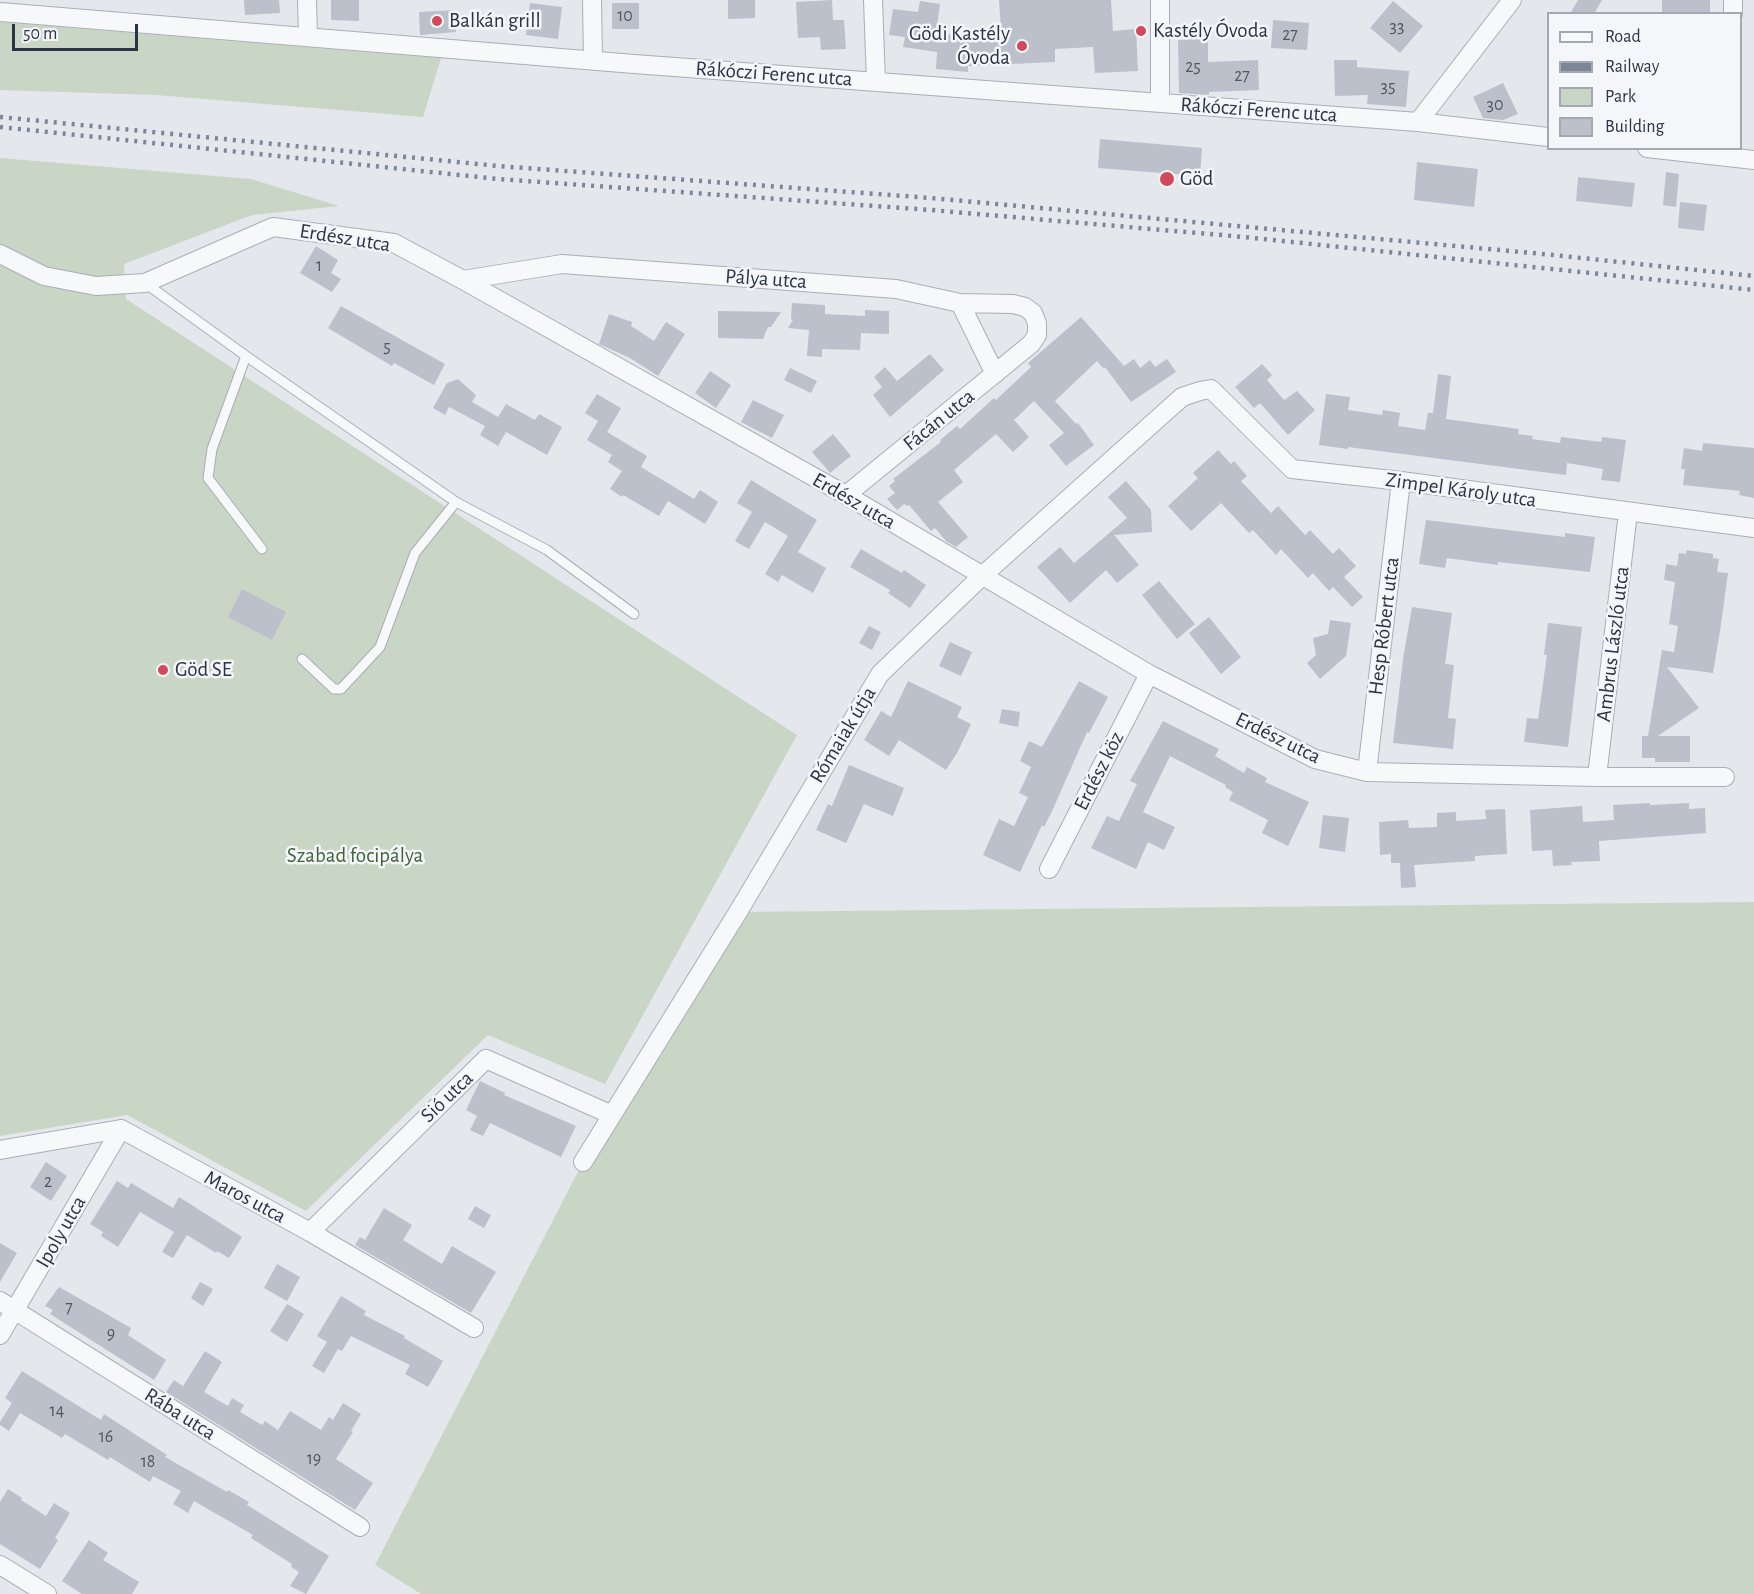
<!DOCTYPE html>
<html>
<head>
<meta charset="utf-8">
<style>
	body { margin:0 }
	#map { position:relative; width:1754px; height:1594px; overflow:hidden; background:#e4e7ec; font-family:"Alegreya Sans",sans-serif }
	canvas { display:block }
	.legend { position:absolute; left:1547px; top:12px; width:195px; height:138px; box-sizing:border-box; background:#f4f6f9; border:2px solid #a4a8b1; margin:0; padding:8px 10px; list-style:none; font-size:18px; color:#2b3445 }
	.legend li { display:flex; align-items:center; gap:12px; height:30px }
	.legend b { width:30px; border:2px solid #a4a8b1 }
	.scale { position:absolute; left:12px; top:24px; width:126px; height:27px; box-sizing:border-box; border:3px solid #2b3445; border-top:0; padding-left:8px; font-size:18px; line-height:21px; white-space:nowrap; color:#2b3445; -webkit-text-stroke:4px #f4f6f9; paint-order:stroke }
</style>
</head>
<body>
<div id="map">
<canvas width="1754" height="1594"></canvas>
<ul class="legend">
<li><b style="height:8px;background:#f7f8fa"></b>Road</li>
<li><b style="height:8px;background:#7d8696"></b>Railway</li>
<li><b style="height:16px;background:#c9d6c5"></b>Park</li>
<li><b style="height:16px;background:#bbc0ca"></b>Building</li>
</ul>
<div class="scale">50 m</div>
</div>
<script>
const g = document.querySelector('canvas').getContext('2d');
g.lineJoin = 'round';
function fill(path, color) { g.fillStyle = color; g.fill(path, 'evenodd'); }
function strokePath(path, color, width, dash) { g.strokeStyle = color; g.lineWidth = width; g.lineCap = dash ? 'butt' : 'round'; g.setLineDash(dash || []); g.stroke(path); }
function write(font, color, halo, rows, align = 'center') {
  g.font = font + ' "Alegreya Sans",sans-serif'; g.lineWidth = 5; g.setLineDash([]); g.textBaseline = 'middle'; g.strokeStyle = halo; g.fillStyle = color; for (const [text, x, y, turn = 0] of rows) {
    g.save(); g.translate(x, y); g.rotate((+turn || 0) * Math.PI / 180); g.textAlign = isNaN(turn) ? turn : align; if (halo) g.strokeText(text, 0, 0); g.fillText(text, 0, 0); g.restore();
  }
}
fill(new Path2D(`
	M 0,22 L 441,58 L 423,117 L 156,95 L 0,90 Z
	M 0,158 L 251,179 L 339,206 L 252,215 L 124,264 L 126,299 L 797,735 L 605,1084 L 488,1035 L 306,1211 L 127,1115 L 0,1136 Z
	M 1754,902 L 1754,1594 L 421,1594 L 375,1565 L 583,1162 L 738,912 Z`), '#c9d6c5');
fill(new Path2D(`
	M 244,0 L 279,0 L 280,13 L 245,15 Z
	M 331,0 L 359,0 L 359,21 L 331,20 Z
	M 728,0 L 755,0 L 755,18 L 728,19 Z
	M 832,0 L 833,20 L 844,20 L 846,49 L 821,50 L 820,37 L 798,38 L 796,2 Z
	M 999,0 L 1111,0 L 1113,31 L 1136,29 L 1138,71 L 1095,73 L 1093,47 L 1055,49 L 1055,62 L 968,66 L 968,72 L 936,69 L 937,52 L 903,47 L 905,37 L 889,35 L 893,9 L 918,12 L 920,1 L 940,4 L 936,33 L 990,38 L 989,31 L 1001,30 Z
	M 1578,0 L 1602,0 L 1594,14 L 1570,14 Z
	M 1662,0 L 1710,0 L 1710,14 L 1662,14 Z
	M 1393,1 L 1423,26 L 1400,53 L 1370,28 Z
	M 530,3 L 562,7 L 558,39 L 526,35 Z
	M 612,3 L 639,3 L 639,29 L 612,29 Z
	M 455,10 L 456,32 L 420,35 L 419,12 Z
	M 1273,20 L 1309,23 L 1307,50 L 1271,48 Z
	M 1208,39 L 1208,62 L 1258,60 L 1259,90 L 1209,92 L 1209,95 L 1179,93 L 1178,40 Z
	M 1334,60 L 1357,60 L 1357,67 L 1409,71 L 1406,107 L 1367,104 L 1368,95 L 1335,96 Z
	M 1503,83 L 1518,114 L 1503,120 L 1483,118 L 1473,97 Z
	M 1100,139 L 1202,148 L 1200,176 L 1098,168 Z
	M 1417,162 L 1478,169 L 1474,207 L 1414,200 Z
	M 1666,172 L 1679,174 L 1676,207 L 1663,205 Z
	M 1578,177 L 1635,183 L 1632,207 L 1576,201 Z
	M 1680,202 L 1707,205 L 1704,231 L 1678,228 Z
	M 316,246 L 338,260 L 331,273 L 341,279 L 332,292 L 300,273 Z
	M 792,303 L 825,305 L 825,314 L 865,316 L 865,310 L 889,311 L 889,334 L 861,333 L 860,350 L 822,349 L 822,357 L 807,356 L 809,330 L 788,328 L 793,320 L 791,319 Z
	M 341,306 L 445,364 L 434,385 L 394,363 L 392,366 L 328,328 Z
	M 718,311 L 781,312 L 771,327 L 768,327 L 763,339 L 718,338 Z
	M 609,314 L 632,322 L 631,326 L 654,341 L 666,322 L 685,334 L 658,376 L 630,358 L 599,344 Z
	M 1081,317 L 1124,366 L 1134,359 L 1140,368 L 1150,360 L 1155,367 L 1167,359 L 1176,372 L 1131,402 L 1105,367 L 1104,369 L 1097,361 L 1055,401 L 1076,424 L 1078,423 L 1094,445 L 1066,466 L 1049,445 L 1064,433 L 1034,401 L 1014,420 L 1029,437 L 1013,452 L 996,434 L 954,470 L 963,482 L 938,502 L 968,537 L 956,547 L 946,541 L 935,528 L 931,531 L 909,505 L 907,506 L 904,504 L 897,510 L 887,499 L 895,493 L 889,486 L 895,481 L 893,479 L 941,442 L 940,440 L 957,426 L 960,429 L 994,398 L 996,400 L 1031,367 L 1028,363 Z
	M 930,354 L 944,370 L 890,417 L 873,395 L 882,387 L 874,377 L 885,367 L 897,381 Z
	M 1262,364 L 1272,375 L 1267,380 L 1284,400 L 1297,391 L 1315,410 L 1288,435 L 1260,403 L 1254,408 L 1235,387 Z
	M 790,368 L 817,381 L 811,393 L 784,380 Z
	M 710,371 L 731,385 L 716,408 L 695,393 Z
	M 1438,374 L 1451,376 L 1446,419 L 1519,429 L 1518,434 L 1533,436 L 1532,439 L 1560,443 L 1561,437 L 1601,442 L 1602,437 L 1626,440 L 1620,482 L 1601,480 L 1603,469 L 1567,463 L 1566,475 L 1348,447 L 1348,449 L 1319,445 L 1326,394 L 1350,397 L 1348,410 L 1382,415 L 1383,410 L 1400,413 L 1398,426 L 1425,430 L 1428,413 L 1433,413 Z
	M 458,379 L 476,395 L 472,402 L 498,417 L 506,404 L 535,420 L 539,414 L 562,427 L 547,455 L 506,432 L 498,446 L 480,435 L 485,426 L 449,407 L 445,415 L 433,408 L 447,383 Z
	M 597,394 L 621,408 L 607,432 L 647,456 L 641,467 L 694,499 L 700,490 L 718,502 L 705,524 L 668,501 L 659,516 L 623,495 L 622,497 L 610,489 L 622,471 L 608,462 L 612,455 L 587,440 L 598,421 L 585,413 Z
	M 753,400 L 784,415 L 772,438 L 741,422 Z
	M 833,434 L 851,456 L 830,473 L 812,452 Z
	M 1703,443 L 1754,448 L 1754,498 L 1739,495 L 1740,491 L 1683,485 L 1685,469 L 1681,469 L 1684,448 L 1702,451 Z
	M 1218,450 L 1231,464 L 1234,461 L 1247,476 L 1241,481 L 1271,513 L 1278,506 L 1305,535 L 1310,530 L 1333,554 L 1339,548 L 1356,566 L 1344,577 L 1363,597 L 1352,607 L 1333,587 L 1329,591 L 1313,573 L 1308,578 L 1281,549 L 1276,555 L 1253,530 L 1249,533 L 1221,503 L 1191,531 L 1168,506 L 1198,478 L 1193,473 Z
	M 751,480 L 817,520 L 798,552 L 826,568 L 813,593 L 782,575 L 778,582 L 765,574 L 788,536 L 765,522 L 749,549 L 735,541 L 752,512 L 737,503 Z
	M 1126,481 L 1151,510 L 1152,532 L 1114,535 L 1139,565 L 1117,583 L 1106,570 L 1070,603 L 1037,567 L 1060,547 L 1074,563 L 1127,518 L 1108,497 Z
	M 1426,520 L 1565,537 L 1565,533 L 1595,537 L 1590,572 L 1498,562 L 1498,565 L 1447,558 L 1445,568 L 1419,564 Z
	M 861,549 L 902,573 L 904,570 L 926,585 L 910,608 L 888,593 L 890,590 L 850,567 Z
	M 1687,550 L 1713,554 L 1713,558 L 1719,559 L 1717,572 L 1728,573 L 1720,631 L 1713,673 L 1667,667 L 1699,708 L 1658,736 L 1690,736 L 1690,762 L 1655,762 L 1655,758 L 1642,758 L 1642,736 L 1648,736 L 1662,650 L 1674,652 L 1678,626 L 1669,624 L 1675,582 L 1664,580 L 1666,564 L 1677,566 L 1679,553 L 1686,554 Z
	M 1159,581 L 1195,624 L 1177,639 L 1142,595 Z
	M 242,589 L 286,612 L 272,640 L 228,617 Z
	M 1412,607 L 1452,613 L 1445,664 L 1454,665 L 1448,718 L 1456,719 L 1453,749 L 1393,743 L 1403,659 Z
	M 1209,617 L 1241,657 L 1221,674 L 1189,633 Z
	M 1330,620 L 1351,623 L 1346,656 L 1320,679 L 1307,663 L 1316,655 L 1313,638 L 1328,634 Z
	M 1548,623 L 1582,627 L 1568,747 L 1524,742 L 1527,718 L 1538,719 L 1547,655 L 1544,655 Z
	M 869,626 L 881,632 L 872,650 L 859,643 Z
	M 950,642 L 972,652 L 961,676 L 939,666 Z
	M 908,681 L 962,707 L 957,717 L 971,724 L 957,753 L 946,770 L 899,740 L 889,756 L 864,740 L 881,711 L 891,717 Z
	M 1079,681 L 1108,697 L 1089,733 L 1087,732 L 1053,809 L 1044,827 L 1042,825 L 1020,872 L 983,855 L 999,819 L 1014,826 L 1028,797 L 1019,793 L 1031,767 L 1020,761 L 1029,741 L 1042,747 Z
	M 1002,709 L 1020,712 L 1018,727 L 999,723 Z
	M 1163,721 L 1219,749 L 1215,756 L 1244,773 L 1247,767 L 1267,778 L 1265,782 L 1309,802 L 1288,846 L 1262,833 L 1268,820 L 1229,800 L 1233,792 L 1225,787 L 1226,785 L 1170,756 L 1143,812 L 1175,827 L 1164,850 L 1148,842 L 1136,869 L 1091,848 L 1107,816 L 1119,821 L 1137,784 L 1130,781 Z
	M 849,765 L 904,788 L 893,816 L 864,804 L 846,843 L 816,830 L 828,804 L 832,806 Z
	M 1650,803 L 1650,805 L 1689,803 L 1689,809 L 1705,808 L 1706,833 L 1599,841 L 1600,861 L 1571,862 L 1572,865 L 1553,866 L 1552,850 L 1532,851 L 1530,810 L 1582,806 L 1583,822 L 1614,820 L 1613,805 Z
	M 1505,809 L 1507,854 L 1475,856 L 1475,861 L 1414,865 L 1416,887 L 1401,888 L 1400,863 L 1391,863 L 1391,854 L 1380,855 L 1379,822 L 1408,820 L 1409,828 L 1437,827 L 1437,813 L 1456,812 L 1456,821 L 1486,819 L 1485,810 Z
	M 1323,815 L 1349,818 L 1345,852 L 1319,848 Z
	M 480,1081 L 505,1093 L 504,1095 L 576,1126 L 561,1157 L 490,1123 L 483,1136 L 470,1130 L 477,1116 L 466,1110 Z
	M 46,1162 L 67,1176 L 51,1201 L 30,1187 Z
	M 117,1181 L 128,1188 L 131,1183 L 173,1208 L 179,1197 L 242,1237 L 229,1258 L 217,1251 L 216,1253 L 187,1235 L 173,1258 L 162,1252 L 174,1232 L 140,1212 L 118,1247 L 101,1236 L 103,1232 L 90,1224 Z
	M 475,1206 L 491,1215 L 484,1228 L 468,1219 Z
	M 384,1208 L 412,1225 L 403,1240 L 442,1264 L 452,1246 L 496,1272 L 471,1313 L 355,1245 L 360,1237 L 365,1240 Z
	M 0,1243 L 17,1253 L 0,1282 Z
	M 277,1264 L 300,1277 L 287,1301 L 264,1288 Z
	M 200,1282 L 213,1289 L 203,1306 L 191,1298 Z
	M 59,1287 L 131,1328 L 128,1335 L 166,1360 L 154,1380 L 50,1314 L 53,1310 L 45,1306 Z
	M 341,1296 L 366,1311 L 364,1315 L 405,1336 L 404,1338 L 443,1361 L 428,1387 L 405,1374 L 410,1365 L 351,1336 L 342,1351 L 338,1349 L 324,1373 L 312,1366 L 327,1342 L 317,1336 Z
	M 287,1304 L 304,1314 L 287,1342 L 270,1331 Z
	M 205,1351 L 222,1362 L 204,1392 L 228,1406 L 232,1398 L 244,1405 L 240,1412 L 262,1425 L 265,1421 L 278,1430 L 290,1411 L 321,1430 L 329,1417 L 333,1420 L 343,1403 L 361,1414 L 351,1431 L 353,1432 L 336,1459 L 373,1483 L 355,1510 L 166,1392 L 174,1380 L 183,1386 Z
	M 22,1371 L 101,1420 L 104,1414 L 167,1455 L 165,1457 L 227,1492 L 228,1490 L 249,1502 L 247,1505 L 329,1556 L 306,1594 L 290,1586 L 299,1572 L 291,1567 L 292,1564 L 251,1538 L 253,1535 L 194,1501 L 188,1513 L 173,1504 L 181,1491 L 153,1476 L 150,1482 L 110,1457 L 108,1460 L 65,1434 L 62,1438 L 20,1413 L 9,1431 L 0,1425 L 0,1422 L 12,1403 L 5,1398 Z
	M 8,1489 L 22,1498 L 21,1500 L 46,1516 L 54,1503 L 70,1513 L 55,1538 L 58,1540 L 40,1569 L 0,1544 L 0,1502 Z
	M 89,1540 L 108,1553 L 103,1560 L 139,1582 L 132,1594 L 82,1594 L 62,1581 Z`), '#bbc0ca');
const service = new Path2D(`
	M 145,283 L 246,356 L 212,449 L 208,478 L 262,549
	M 246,356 L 456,502 L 547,550 L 634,614
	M 302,659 L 334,689 L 341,689 L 380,647 L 415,553 L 456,502`);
const minor = new Path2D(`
	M 307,0 L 308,37
	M 592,0 L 593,59
	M 873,0 L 876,82
	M 1160,0 L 1160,103
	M 1733,0 L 1733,14
	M 0,12 L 634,64 L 1418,122 L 1548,137
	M 1418,122 L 1512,0
	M 1647,148 L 1754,160
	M 0,254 L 44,276 L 96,286 L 145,283 L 273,227 L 394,243 L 463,280 L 846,495 L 1149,674 L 1315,759 L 1367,772 L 1597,777 L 1725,777
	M 463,280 L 562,264 L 896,289 L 960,303 L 1013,304 L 1025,307 L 1033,313 L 1037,323 L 1037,335 L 1031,344 L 846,495
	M 960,303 L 995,374
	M 1367,772 L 1401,481
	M 1597,777 L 1628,512
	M 1049,869 L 1149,674
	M 0,1150 L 121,1129 L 310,1232 L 474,1328
	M 583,1162 L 738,912 L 880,674 L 982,576 L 1182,397 L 1200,391 L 1211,389 L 1292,469 L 1401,481 L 1754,528
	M 310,1232 L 486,1059 L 612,1115
	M 0,1301 L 360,1527
	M 0,1335 L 121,1129
	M 0,1565 L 47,1594`);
strokePath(service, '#a9aeb7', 11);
strokePath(minor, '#a9aeb7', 20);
strokePath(service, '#f7f8fa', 9);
strokePath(minor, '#f7f8fa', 18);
strokePath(new Path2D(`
	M 0,117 L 498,166 L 931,198 L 1543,254 L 1754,276
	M 0,127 L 498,179 L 931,210 L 1244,237 L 1754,290`), '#7d8696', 4.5, [3, 6]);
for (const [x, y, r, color] of [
	[437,21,6,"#d1495b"],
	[1141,31,6,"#d1495b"],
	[1022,46,6,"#d1495b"],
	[1167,179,8,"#d1495b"],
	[163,670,6,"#d1495b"]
]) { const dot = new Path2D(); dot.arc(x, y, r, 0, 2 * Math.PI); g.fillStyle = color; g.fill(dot); strokePath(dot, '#f4f6f9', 2); }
write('18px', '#4f5766', null, [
	["10",625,16],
	["33",1397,27],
	["27",1290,35],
	["25",1193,67],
	["27",1242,76],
	["35",1388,87],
	["30",1495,105],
	["1",319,266],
	["5",387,347],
	["2",48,1182],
	["7",69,1308],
	["9",111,1334],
	["14",57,1411],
	["16",106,1437],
	["19",314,1459],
	["18",148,1462]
]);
write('21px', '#2b3445', '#f4f6f9', [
	["Balkán grill",449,21],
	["Kastély Óvoda",1153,31],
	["Gödi Kastély",1010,34,"right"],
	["Óvoda",1010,58,"right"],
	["Göd",1180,179],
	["Göd SE",175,670]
], 'left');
write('21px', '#2b3445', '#f4f6f9', [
	["Rákóczi Ferenc utca",774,74,4],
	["Rákóczi Ferenc utca",1259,110,4],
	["Erdész utca",345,238,9],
	["Pálya utca",766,279,4],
	["Fácán utca",939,420,-39],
	["Zimpel Károly utca",1461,490,8],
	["Erdész utca",854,501,30],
	["Hesp Róbert utca",1384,626,-83],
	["Ambrus László utca",1613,644,-83],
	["Rómaiak útja",843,735,-59],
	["Erdész utca",1278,738,26],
	["Erdész köz",1099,771,-63],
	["Sió utca",447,1097,-44],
	["Maros utca",245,1197,28],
	["Ipoly utca",61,1232,-60],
	["Rába utca",180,1414,32]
]);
write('21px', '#3f6138', '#f4f6f9', [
	["Szabad focipálya",355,856]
]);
</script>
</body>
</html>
